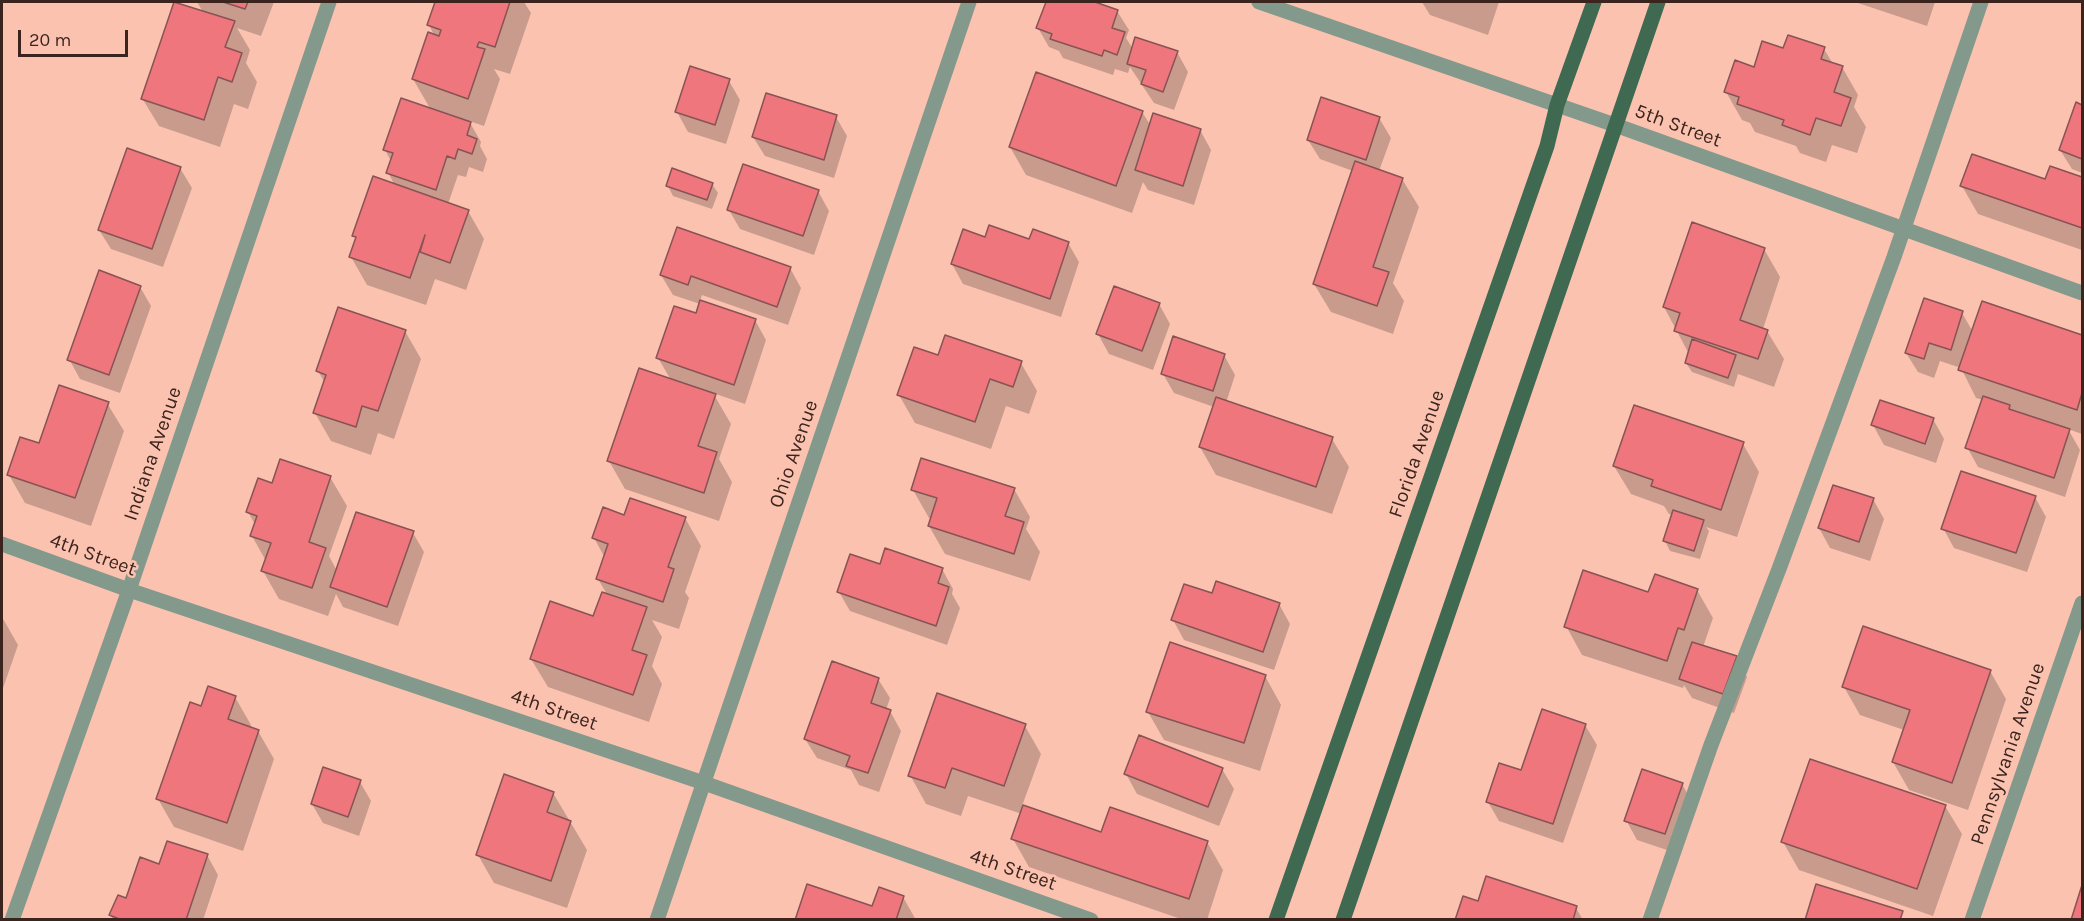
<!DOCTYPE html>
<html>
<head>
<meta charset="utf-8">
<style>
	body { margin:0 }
	#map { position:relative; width:2084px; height:921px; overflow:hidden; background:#fbc2b0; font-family:Karla,sans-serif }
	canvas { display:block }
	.frame { position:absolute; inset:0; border:3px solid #3a241d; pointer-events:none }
	.scale { position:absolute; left:18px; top:30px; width:110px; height:27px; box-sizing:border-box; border:3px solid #3a241d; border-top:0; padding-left:8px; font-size:18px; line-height:21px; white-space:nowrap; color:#3a241d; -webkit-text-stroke:4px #fbc2b0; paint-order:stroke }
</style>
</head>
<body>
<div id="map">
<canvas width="2084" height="921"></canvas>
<div class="frame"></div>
<div class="scale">20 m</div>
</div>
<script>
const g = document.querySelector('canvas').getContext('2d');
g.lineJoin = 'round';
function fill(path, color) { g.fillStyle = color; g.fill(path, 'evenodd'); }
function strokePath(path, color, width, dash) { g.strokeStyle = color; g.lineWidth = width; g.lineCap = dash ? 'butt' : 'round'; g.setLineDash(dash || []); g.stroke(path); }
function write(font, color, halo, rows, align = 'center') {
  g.font = font + ' Karla,sans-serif'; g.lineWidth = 5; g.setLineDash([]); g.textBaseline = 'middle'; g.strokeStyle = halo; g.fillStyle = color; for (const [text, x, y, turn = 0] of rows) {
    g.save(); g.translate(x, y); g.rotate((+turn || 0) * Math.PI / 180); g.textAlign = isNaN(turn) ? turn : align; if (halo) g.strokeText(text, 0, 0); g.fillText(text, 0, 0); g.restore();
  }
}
fill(new Path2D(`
	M 197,2 L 274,2 L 261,36 L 237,28 L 250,50 L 246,63 L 257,82 L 248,109 L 234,104 L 220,147 L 159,126 L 142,98 L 203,12 Z
	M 437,2 L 524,2 L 531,13 L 510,74 L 494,69 L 500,79 L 484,126 L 469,121 L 481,142 L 480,146 L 487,159 L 483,172 L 469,167 L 466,177 L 458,175 L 448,204 L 468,211 L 484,239 L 466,290 L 435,279 L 426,305 L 367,285 L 351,257 L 357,240 L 354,235 L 395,186 L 388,172 L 391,161 L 385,150 L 431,110 L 413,79 L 435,37 L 429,25 Z
	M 1047,2 L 1091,2 L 1117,11 L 1129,30 L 1126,38 L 1133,49 L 1177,52 L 1188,72 L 1174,110 L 1154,103 L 1130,67 L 1128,73 L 1115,69 L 1113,75 L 1063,58 L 1059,51 L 1049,47 L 1038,28 Z
	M 1422,2 L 1499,2 L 1488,35 L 1430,15 Z
	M 1855,2 L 1935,2 L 1927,26 Z
	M 1824,49 L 1833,64 L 1842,67 L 1858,95 L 1854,107 L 1866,127 L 1857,153 L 1832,145 L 1826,162 L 1800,153 L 1796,146 L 1755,132 L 1750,123 L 1742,120 L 1726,92 L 1755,68 L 1784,50 Z
	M 729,81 L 740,100 L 726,144 L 688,132 L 677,112 Z
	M 2077,104 L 2082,106 L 2082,173 L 2072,169 L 2060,150 Z
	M 1142,112 L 1151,126 L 1200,130 L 1211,150 L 1194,205 L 1148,190 L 1143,182 L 1132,213 L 1026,175 L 1010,147 Z
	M 836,117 L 847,136 L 834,178 L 765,156 L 753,137 Z
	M 1379,118 L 1391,138 L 1379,171 L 1402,179 L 1419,207 L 1393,283 L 1404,301 L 1393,334 L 1331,312 L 1314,284 L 1353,171 L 1320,159 L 1308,140 Z
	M 180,168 L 192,188 L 163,267 L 111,249 L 99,230 Z
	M 2051,168 L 2082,179 L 2082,250 L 1978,214 L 1962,186 L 2046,180 Z
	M 712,184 L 718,193 L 712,209 L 673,196 L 668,186 Z
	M 818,191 L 829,211 L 814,255 L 740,229 L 729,210 Z
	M 986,238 L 1068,243 L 1079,262 L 1061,317 L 963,284 L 952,264 Z
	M 1764,249 L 1780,277 L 1763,329 L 1767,331 L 1784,359 L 1774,387 L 1738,374 L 1734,387 L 1692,372 L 1686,363 L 1689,354 L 1664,307 Z
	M 790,268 L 801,288 L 788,325 L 702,295 L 700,301 L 755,320 L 766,340 L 745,404 L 713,393 L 731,424 L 719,459 L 732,482 L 719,521 L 625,489 L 609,461 L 671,380 L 658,358 L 696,315 L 700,304 L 673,295 L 661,275 Z
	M 140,287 L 151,306 L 120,393 L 80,379 L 69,359 Z
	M 1983,303 L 2082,337 L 2082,434 L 2068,429 L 2080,450 L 2065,497 L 1978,467 L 1967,447 L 1983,400 L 1976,398 L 1961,368 L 1940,361 L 1934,378 L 1918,372 L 1906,353 L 1962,313 L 1973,332 Z
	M 1159,304 L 1170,324 L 1153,370 L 1109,354 L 1098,334 Z
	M 405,331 L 421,359 L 394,439 L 378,433 L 371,455 L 331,441 L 315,413 L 325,383 L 318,371 Z
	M 1224,355 L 1235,375 L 1226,403 L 1332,439 L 1349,467 L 1332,514 L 1216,475 L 1200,447 L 1214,407 L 1174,393 L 1163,374 Z
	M 939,357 L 1021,363 L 1037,391 L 1029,414 L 1006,406 L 991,449 L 915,423 L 899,395 Z
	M 107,403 L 124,431 L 91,526 L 25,503 L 9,475 L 40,445 Z
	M 1933,419 L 1944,439 L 1936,463 L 1884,445 L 1873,425 Z
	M 1743,444 L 1759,472 L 1737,537 L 1706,527 L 1709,531 L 1700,559 L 1670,551 L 1665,541 L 1673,515 L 1669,514 L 1664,506 L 1631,494 L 1614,466 Z
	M 330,477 L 347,506 L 329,556 L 337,571 L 413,533 L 424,552 L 398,626 L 343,607 L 336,594 L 328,616 L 279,599 L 263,571 L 266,561 L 252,536 L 256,526 L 248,512 L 273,485 Z
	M 1014,489 L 1030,517 L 1026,529 L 1040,552 L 1030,581 L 945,554 L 929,526 L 931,519 L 929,518 L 913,490 Z
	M 2035,497 L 2046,517 L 2027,572 L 1954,548 L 1943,528 Z
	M 1873,499 L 1884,519 L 1870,561 L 1830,548 L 1819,528 Z
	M 625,517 L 685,518 L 701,546 L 685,592 L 689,598 L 679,629 L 652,620 L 662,637 L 652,666 L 662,684 L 649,722 L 548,687 L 531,659 L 594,618 L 608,596 L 598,579 L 605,558 L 594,538 Z
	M 942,569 L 953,589 L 952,594 L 960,608 L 947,645 L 850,611 L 839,592 Z
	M 1697,590 L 1713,618 L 1703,647 L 1736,658 L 1747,677 L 1734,713 L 1692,698 L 1684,685 L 1683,688 L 1582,655 L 1566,626 L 1649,594 Z
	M 1213,595 L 1279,604 L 1290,624 L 1274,670 L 1184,640 L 1173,620 Z
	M 2,617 L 18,645 L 2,691 Z
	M 1990,671 L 2006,699 L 1968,810 L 1909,790 L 1893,762 L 1904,730 L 1860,715 L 1844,687 Z
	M 1265,676 L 1281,705 L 1260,771 L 1164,740 L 1148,712 Z
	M 878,679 L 890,698 L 886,710 L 890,711 L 901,731 L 879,792 L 859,785 L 851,770 L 817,758 L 805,739 Z
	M 235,697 L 251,725 L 250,728 L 258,731 L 274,759 L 243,851 L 174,827 L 158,799 L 202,708 Z
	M 1585,725 L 1597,745 L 1563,843 L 1499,821 L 1488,802 Z
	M 1025,726 L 1041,754 L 1022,806 L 1102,834 L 1207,842 L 1223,870 L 1207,920 L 1184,920 L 1029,867 L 1013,839 L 1022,814 L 968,796 L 961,816 L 926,804 L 910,775 Z
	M 1222,769 L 1234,789 L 1219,826 L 1137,794 L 1126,774 Z
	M 360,782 L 371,801 L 359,836 L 323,823 L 312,804 Z
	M 1682,784 L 1693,804 L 1676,853 L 1637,840 L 1626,820 Z
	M 553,793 L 587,850 L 567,908 L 494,883 L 478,855 Z
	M 1945,806 L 1962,834 L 1933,916 L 1799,870 L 1783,842 Z
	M 207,855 L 218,875 L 203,920 L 113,920 L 111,915 L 160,866 Z
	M 903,897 L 916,920 L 796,920 L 873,908 Z
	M 1479,903 L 1576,908 L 1583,920 L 1456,920 Z`), '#0003');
const building = new Path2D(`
	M 174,2 L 235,21 L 225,47 L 242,53 L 232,82 L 218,77 L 204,120 L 141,99 Z
	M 223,2 L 248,2 L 245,9 Z
	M 435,2 L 510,2 L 495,47 L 479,42 L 477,47 L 485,49 L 468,99 L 412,79 L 428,32 L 439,36 L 441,30 L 427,25 Z
	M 1046,2 L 1095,2 L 1118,10 L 1112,28 L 1125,32 L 1117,55 L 1104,50 L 1102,56 L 1050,39 L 1052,34 L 1036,28 Z
	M 1788,35 L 1825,47 L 1821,59 L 1843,66 L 1834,92 L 1851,98 L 1841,126 L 1816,118 L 1810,135 L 1782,125 L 1784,120 L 1737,104 L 1739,97 L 1724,92 L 1735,60 L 1754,67 L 1762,41 L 1783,48 Z
	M 1135,37 L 1178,51 L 1163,92 L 1141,84 L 1146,70 L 1127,64 Z
	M 690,66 L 730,79 L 715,125 L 675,112 Z
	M 1036,72 L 1143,111 L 1116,186 L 1009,147 Z
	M 766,93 L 837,115 L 824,160 L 752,137 Z
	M 1321,97 L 1380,117 L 1366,160 L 1307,140 Z
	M 401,98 L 471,122 L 467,135 L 477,139 L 472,154 L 458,149 L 455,159 L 447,156 L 436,190 L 386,173 L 393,153 L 383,150 Z
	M 2076,102 L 2082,105 L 2082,159 L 2059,150 Z
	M 1153,113 L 1201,129 L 1183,186 L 1135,170 Z
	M 127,148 L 181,167 L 152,249 L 98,230 Z
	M 1972,154 L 2045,179 L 2050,166 L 2082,177 L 2082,228 L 1960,186 Z
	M 1355,161 L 1403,178 L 1373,267 L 1389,272 L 1377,306 L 1313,284 Z
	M 743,164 L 819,190 L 803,236 L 727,210 Z
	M 672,168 L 713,183 L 707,200 L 666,186 Z
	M 373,176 L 469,210 L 450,263 L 420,252 L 425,235 L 410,278 L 349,257 L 356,237 L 352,236 Z
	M 1692,222 L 1765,248 L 1740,320 L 1768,330 L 1758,359 L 1674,331 L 1680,313 L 1663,307 Z
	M 989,225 L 1029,239 L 1033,229 L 1069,242 L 1050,299 L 951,264 L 963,229 L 985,237 Z
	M 677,227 L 791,267 L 777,307 L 691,276 L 688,285 L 660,275 Z
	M 99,270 L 141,286 L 109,375 L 67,360 Z
	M 1114,286 L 1160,303 L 1142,351 L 1096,334 Z
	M 1924,298 L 1963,311 L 1951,350 L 1929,343 L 1924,359 L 1905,353 Z
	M 700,300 L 756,319 L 734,385 L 656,358 L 674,306 L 696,313 Z
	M 1982,301 L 2082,335 L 2082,393 L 2077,410 L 1958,370 Z
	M 338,307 L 406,330 L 378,411 L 362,406 L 356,427 L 313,413 L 326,375 L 316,371 Z
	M 945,335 L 1022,361 L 1013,387 L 990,379 L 975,422 L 897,395 L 914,347 L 938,355 Z
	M 1173,336 L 1225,354 L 1213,391 L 1161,374 Z
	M 1692,339 L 1736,355 L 1728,378 L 1685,363 Z
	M 639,368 L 716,394 L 698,446 L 717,452 L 704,493 L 607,461 Z
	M 59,385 L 109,402 L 75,498 L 7,475 L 20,437 L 39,443 Z
	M 1983,396 L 2010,405 L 2009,409 L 2070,429 L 2054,478 L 1965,448 Z
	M 1216,397 L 1333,437 L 1316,487 L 1199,447 Z
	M 1880,400 L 1934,418 L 1925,444 L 1871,425 Z
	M 1634,405 L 1744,442 L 1721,510 L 1651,486 L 1653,480 L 1613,466 Z
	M 921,458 L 1015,488 L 1005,516 L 1024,522 L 1014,554 L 928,526 L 937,498 L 911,490 Z
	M 280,459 L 331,476 L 309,542 L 326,548 L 312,588 L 261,571 L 271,543 L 250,536 L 257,516 L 246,512 L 258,478 L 272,483 Z
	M 1961,471 L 2036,496 L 2016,553 L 1941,529 Z
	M 1833,485 L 1874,498 L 1859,542 L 1818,528 Z
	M 630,498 L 686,517 L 668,567 L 674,569 L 663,602 L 596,579 L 608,544 L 592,538 L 603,507 L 624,515 Z
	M 1673,510 L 1704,520 L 1694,551 L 1663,541 Z
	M 356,512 L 414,531 L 387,607 L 330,587 Z
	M 885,548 L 943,568 L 938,583 L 949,587 L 936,626 L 837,592 L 850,554 L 880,564 Z
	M 1583,570 L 1648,592 L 1655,574 L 1698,589 L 1684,630 L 1678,628 L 1667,661 L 1564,627 Z
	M 1216,581 L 1280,603 L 1263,652 L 1171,620 L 1184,584 L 1212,593 Z
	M 602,592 L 647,607 L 632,650 L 647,655 L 633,695 L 530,659 L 550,601 L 593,616 Z
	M 1863,626 L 1991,670 L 1952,783 L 1892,762 L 1910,710 L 1842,687 Z
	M 1170,642 L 1266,675 L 1244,743 L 1146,712 Z
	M 1692,642 L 1737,656 L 1723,694 L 1679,679 Z
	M 832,661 L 879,678 L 871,703 L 891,710 L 868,773 L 846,766 L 850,756 L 804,739 Z
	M 208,686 L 236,696 L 228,719 L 259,730 L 227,823 L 156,799 L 190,702 L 201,706 Z
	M 937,693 L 1026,724 L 1004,786 L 952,768 L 945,788 L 908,776 Z
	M 1542,709 L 1586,724 L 1553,824 L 1486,802 L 1499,763 L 1521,770 Z
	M 1139,735 L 1223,768 L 1208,807 L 1124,774 Z
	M 1810,759 L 1946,805 L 1917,889 L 1781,842 Z
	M 323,767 L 361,780 L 348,817 L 311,804 Z
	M 1642,769 L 1683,783 L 1665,834 L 1624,821 Z
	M 504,774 L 554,792 L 547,812 L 571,821 L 551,881 L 476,855 Z
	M 1023,805 L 1101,832 L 1110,807 L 1208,841 L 1189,899 L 1011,839 Z
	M 167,841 L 208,854 L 186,920 L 122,920 L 109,915 L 118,895 L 126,898 L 140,857 L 159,864 Z
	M 1486,876 L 1577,906 L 1573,920 L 1455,920 L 1463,896 L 1478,901 Z
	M 807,884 L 872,906 L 879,887 L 904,896 L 896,920 L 795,920 Z
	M 1816,884 L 1903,911 L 1900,920 L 1805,920 Z
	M 2082,885 L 2082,920 L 2071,920 Z`);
fill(building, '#ef767d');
strokePath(building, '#875354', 1.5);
strokePath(new Path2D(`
	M 1259,2 L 1615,125 L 2082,293
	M 2,544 L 129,590 L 704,783 L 1091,920
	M 12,920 L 129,590 L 329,2
	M 657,920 L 969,2
	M 1650,920 L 1711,745 L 1779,569 L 1894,257 L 1981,2
	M 1972,920 L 2082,603`), '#83998b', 15);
strokePath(new Path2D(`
	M 1276,920 L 1547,146 L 1557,105 L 1594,2
	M 1343,920 L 1658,2`), '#406952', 15);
write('20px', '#3a241d', '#fbc2b0', [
	["5th Street",1678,126,20],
	["Indiana Avenue",153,454,-71],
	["Ohio Avenue",794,454,-71],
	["Florida Avenue",1417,454,-71],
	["4th Street",93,555,20],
	["4th Street",554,710,19],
	["Pennsylvania Avenue",2008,754,-71],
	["4th Street",1013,870,19]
]);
</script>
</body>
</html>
